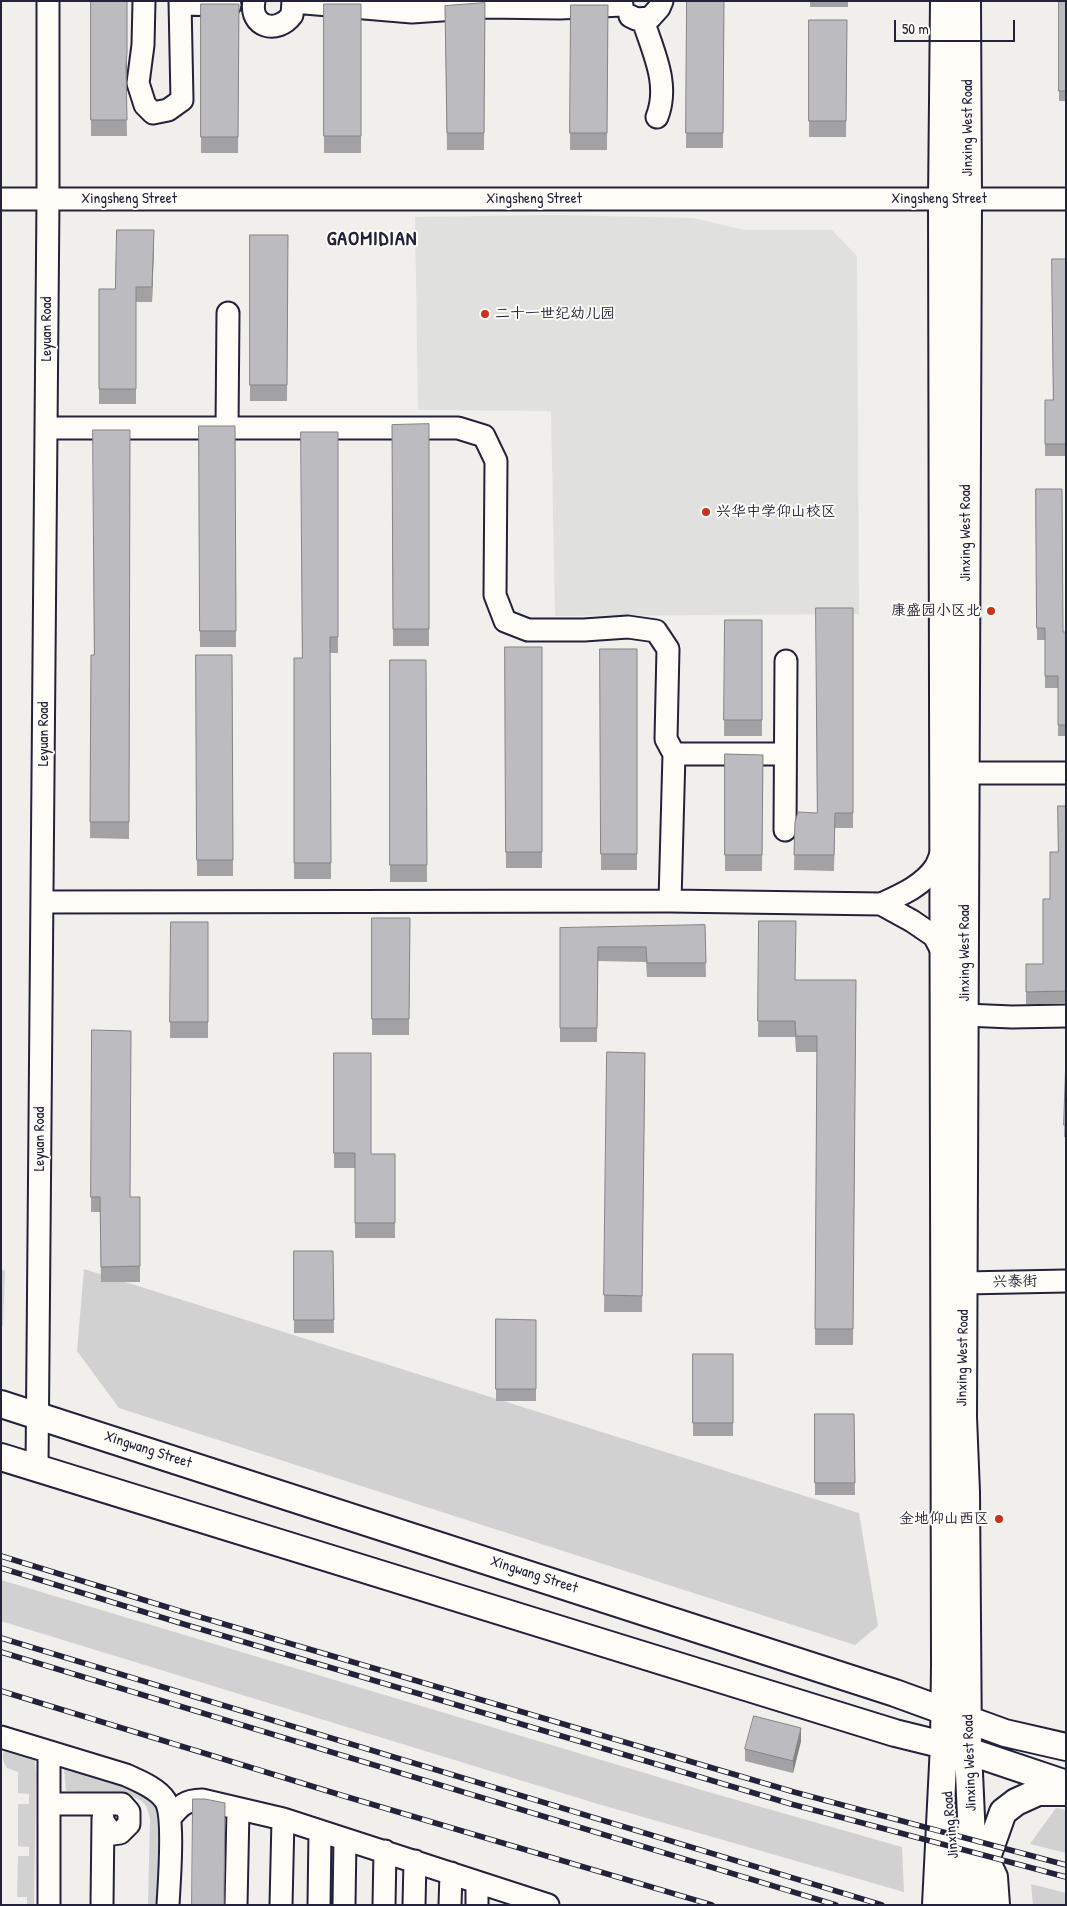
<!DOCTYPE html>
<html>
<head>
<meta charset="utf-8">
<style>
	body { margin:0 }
	#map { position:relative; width:1067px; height:1906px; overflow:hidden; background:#f0efec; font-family:"Patrick Hand",sans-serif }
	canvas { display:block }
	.frame { position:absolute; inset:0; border:2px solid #22223b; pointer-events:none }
	.scale { position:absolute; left:894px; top:20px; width:121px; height:22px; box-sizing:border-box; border:2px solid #22223b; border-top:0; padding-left:6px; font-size:15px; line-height:18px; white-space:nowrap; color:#22223b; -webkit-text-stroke:4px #fdfcf7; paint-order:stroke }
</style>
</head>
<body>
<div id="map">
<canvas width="1067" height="1906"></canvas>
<div class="frame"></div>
<div class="scale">50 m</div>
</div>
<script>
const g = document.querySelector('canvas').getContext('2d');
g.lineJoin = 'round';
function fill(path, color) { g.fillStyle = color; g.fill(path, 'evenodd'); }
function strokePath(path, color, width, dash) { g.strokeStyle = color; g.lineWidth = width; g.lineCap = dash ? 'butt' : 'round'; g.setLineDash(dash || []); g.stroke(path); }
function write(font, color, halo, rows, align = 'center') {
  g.font = font + ' "Patrick Hand","LXGW WenKai TC",sans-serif'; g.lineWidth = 4; g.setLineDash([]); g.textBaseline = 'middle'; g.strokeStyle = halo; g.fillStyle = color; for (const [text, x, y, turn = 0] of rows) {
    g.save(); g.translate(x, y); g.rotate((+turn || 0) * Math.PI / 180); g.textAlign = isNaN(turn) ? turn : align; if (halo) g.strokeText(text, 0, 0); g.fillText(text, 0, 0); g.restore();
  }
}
fill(new Path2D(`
	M 554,215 L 693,218 L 745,230 L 832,230 L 857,256 L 859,614 L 555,616 L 551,411 L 418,410 L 415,217 Z`), '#e0e0df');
fill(new Path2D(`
	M 1,1269 L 5,1271 L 3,1324 L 1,1330 Z
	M 84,1269 L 859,1513 L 878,1626 L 855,1645 L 119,1408 L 77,1351 Z
	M 1,1580 L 705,1791 L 902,1847 L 904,1892 L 598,1804 L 1,1621 Z
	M 5,1749 L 34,1757 L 36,1772 L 34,1905 L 27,1905 L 27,1897 L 17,1897 L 18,1856 L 29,1856 L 29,1847 L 18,1846 L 18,1804 L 29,1804 L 29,1794 L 18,1793 L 18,1772 L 7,1768 C 3,1761 1,1756 5,1749 Z
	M 67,1766 L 125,1784 L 156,1802 L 160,1819 L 158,1905 L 148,1905 L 150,1819 C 147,1804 145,1801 130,1796 L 66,1791 L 64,1769 Z
	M 1056,1808 L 1066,1810 L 1066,1853 L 1030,1844 Z
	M 1031,1884 L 1066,1893 L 1066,1905 L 1033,1905 Z`), '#d2d1d1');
const minor = new Path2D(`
	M 144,1 L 143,45 L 138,83 L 145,105 L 153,113 L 168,110 L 182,100 L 180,1
	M 254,1 C 249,27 277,35 292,15 L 293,1
	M 293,2 L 412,12 L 485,7 L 560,8 L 622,5
	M 180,4 L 230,5
	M 630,16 L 636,19 L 650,18 L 659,8 L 662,1
	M 643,20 C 653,52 670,84 657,117
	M 1,199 L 1066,199
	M 46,428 L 458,428 L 484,436 L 496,461 L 495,595 L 505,621 L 528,630 L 584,630 L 628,627 L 656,631 L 668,649 L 666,739 L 674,754 L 670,901
	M 227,428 L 228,313
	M 674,754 L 785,754
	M 965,773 L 1066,773
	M 785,830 L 786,661
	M 42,902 L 670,901 L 881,904 C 901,895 924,885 936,866 C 939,860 941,853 944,847
	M 881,904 L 912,921 L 934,936 L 945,957
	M 965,1015 L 1012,1017 L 1066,1016
	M 964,1283 L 1066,1281
	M 37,1467 L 48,199 L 48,1
	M 1,1737 L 126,1775 C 139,1781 157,1788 165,1800 C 175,1815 169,1884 168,1905
	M 49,1752 L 49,1905
	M 50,1804 L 122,1804 L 129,1812 L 129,1824 L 120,1833 L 113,1834 L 104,1823
	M 170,1818 C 180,1806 185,1800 202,1800 L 283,1819 L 548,1905
	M 102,1905 L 103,1818
	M 236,1905 L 238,1810
	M 281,1905 L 283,1819
	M 319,1905 L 320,1831
	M 344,1905 L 345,1839
	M 384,1905 L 385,1851
	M 414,1905 L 415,1861
	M 450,1905 L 451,1873
	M 477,1905 L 477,1882`);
const major = new Path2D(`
	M 967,1 L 968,200 L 963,1417 L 966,1492 L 968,1751 L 975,1905
	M 1,1404 L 895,1693 L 1005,1733 L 1066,1747
	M 1,1457 L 895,1733 L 968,1751 L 1066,1784
	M 953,1840 L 957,1905
	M 986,1860 L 994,1877 L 996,1905
	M 983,1880 L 986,1860 L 1003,1812 L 1016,1802 L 1038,1792 L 1066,1792
	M 936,1905 L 944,1745 L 945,1666 L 942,200 L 944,1`);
strokePath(minor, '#22223b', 25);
strokePath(major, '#22223b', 30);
strokePath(minor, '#fdfcf7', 21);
strokePath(major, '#fdfcf7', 26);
const rail = new Path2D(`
	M 1,1556 L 183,1612 L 794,1792 L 1066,1865
	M 1,1568 L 180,1623 L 791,1804 L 1066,1877
	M 1,1638 L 882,1905
	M 1,1652 L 836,1905
	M 1,1691 L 344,1796 L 712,1905`);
strokePath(rail, '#22223b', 5.5);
strokePath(rail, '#fdfcf7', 4, [11]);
fill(new Path2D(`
	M 91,1 L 127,70 L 126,79 L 127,136 L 91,136 Z
	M 687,1 L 724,1 L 723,148 L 686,148 Z
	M 810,1 L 848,1 L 848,7 L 810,7 Z
	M 1059,1 L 1066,1 L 1066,101 L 1059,101 Z
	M 485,3 L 484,150 L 447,150 L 445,6 Z
	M 201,4 L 239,4 L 238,153 L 201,153 Z
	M 324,4 L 361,4 L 361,153 L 324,153 Z
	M 571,5 L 608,5 L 607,150 L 570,150 Z
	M 809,20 L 847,20 L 846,137 L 809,137 Z
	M 250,235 L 288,235 L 287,401 L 250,401 Z
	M 154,245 L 152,302 L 136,302 L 136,404 L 99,404 L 99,289 L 115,289 Z
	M 1066,259 L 1066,456 L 1045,456 L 1045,400 L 1053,400 Z
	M 429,424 L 429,646 L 393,646 L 392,425 Z
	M 199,426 L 235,426 L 236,647 L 200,647 Z
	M 130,430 L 129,839 L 90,838 L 91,655 L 94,655 Z
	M 338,432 L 338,653 L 330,653 L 331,879 L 294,879 L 294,658 L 302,658 Z
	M 1036,489 L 1063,632 L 1066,632 L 1066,736 L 1058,736 L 1058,688 L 1045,688 L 1045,640 L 1037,640 Z
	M 853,608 L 853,828 L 835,828 L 834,871 L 794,870 L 795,822 L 817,813 Z
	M 725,620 L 762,620 L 762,736 L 724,736 Z
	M 505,647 L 542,647 L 542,868 L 506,868 Z
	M 600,649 L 637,649 L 637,870 L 601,870 Z
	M 196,655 L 232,655 L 233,876 L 197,876 Z
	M 390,660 L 426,660 L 427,882 L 390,882 Z
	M 725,754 L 763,755 L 762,871 L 725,871 Z
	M 1066,806 L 1066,1004 L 1026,1004 L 1026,964 L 1043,964 L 1050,899 Z
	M 372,918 L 410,918 L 409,1035 L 372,1035 Z
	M 759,921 L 796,980 L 856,980 L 853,1345 L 815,1345 L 817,1052 L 796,1052 L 795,1037 L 758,1037 Z
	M 171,922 L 208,922 L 208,1038 L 170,1038 Z
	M 705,925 L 706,977 L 647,977 L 646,962 L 598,961 L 597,1042 L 560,1042 L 560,928 Z
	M 92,1030 L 130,1197 L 140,1197 L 140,1282 L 101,1282 L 100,1212 L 91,1212 Z
	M 607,1052 L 645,1053 L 642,1312 L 604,1312 Z
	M 334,1053 L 371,1154 L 395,1154 L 395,1238 L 355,1238 L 355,1168 L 334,1168 Z
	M 1066,1058 L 1066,1137 L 1064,1137 Z
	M 294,1251 L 333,1251 L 334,1333 L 294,1333 Z
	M 496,1319 L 536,1320 L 536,1401 L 496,1401 Z
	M 693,1354 L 733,1354 L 733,1436 L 693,1436 Z
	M 815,1414 L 854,1414 L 855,1495 L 815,1495 Z
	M 801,1741 L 793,1773 L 745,1761 L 745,1749 Z`), '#a2a2a5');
fill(new Path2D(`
	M 127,53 L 127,70 L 126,82 L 126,65 Z
	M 154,230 L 154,245 L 152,302 L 152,287 Z
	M 801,1728 L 801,1741 L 793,1773 L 793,1761 Z`), '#848486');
const building = new Path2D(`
	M 91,1 L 127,1 L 127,53 L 126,65 L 127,120 L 91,120 Z
	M 687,1 L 724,1 L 723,133 L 686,133 Z
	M 1059,1 L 1066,1 L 1066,91 L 1059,91 Z
	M 485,3 L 484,133 L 447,133 L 445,6 Z
	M 201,4 L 239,4 L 238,137 L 201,137 Z
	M 324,4 L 361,4 L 361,136 L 324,136 Z
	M 571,5 L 608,5 L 607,133 L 570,133 Z
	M 809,20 L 847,20 L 846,121 L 809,121 Z
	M 117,230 L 154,230 L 152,287 L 136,287 L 136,389 L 99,389 L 99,289 L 115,289 Z
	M 250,235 L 288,235 L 287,385 L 250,385 Z
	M 1052,259 L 1066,259 L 1066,444 L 1045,444 L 1045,400 L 1053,400 Z
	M 429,424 L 429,629 L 393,629 L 392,425 Z
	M 199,426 L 235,426 L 236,631 L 200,631 Z
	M 93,430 L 130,430 L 129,822 L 90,822 L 91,655 L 94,655 Z
	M 301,432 L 338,432 L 338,637 L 330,637 L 331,863 L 294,863 L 294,658 L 302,658 Z
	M 1036,489 L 1062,489 L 1063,632 L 1066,632 L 1066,725 L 1058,725 L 1058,676 L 1045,676 L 1045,628 L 1037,628 Z
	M 816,608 L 853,608 L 853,813 L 835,813 L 834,855 L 794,855 L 795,822 L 798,812 L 817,813 Z
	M 725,620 L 762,620 L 762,720 L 724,720 Z
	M 505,647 L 542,647 L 542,852 L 506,852 Z
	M 600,649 L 637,649 L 637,854 L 601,854 Z
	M 196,655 L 232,655 L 233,860 L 197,860 Z
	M 390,660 L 426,660 L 427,865 L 390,865 Z
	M 725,754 L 763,755 L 762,855 L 725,855 Z
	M 1058,806 L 1066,806 L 1066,991 L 1026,992 L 1026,964 L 1043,964 L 1043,899 L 1050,899 L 1050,852 L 1058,852 Z
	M 372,918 L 410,918 L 409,1019 L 372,1019 Z
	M 759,921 L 796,921 L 795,980 L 856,980 L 853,1329 L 815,1329 L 817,1036 L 796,1036 L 795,1021 L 758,1021 Z
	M 171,922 L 208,922 L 208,1022 L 170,1022 Z
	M 705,925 L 706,963 L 647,963 L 646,947 L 598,947 L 597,1028 L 560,1028 L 560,928 Z
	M 92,1030 L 131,1031 L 130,1197 L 140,1197 L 140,1266 L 101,1267 L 100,1197 L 91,1197 Z
	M 607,1052 L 645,1053 L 642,1296 L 604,1295 Z
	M 334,1053 L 371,1053 L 371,1154 L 395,1154 L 395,1223 L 355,1223 L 355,1153 L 334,1153 Z
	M 1066,1058 L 1066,1125 L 1064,1125 Z
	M 294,1251 L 333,1251 L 334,1320 L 294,1320 Z
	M 496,1319 L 536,1320 L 536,1389 L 496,1389 Z
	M 693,1354 L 733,1354 L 733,1423 L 693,1423 Z
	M 815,1414 L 854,1414 L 855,1483 L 815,1483 Z
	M 754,1716 L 801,1728 L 793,1761 L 745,1749 Z
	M 193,1799 L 205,1799 L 225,1803 L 224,1890 L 224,1905 L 192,1905 Z`);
fill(building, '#bcbcc0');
strokePath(building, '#848486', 1);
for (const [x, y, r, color] of [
	[485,314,5,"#c8321e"],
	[706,512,5,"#c8321e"],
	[991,611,5,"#c8321e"],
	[999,1519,5,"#c8321e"]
]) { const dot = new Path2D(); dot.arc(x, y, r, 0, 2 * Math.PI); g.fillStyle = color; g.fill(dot); strokePath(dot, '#fdfcf7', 2); }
write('15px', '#22223b', '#fdfcf7', [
	["Jinxing West Road",968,128,-90],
	["Xingsheng Street",129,199],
	["Xingsheng Street",534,199],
	["Xingsheng Street",939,199],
	["Leyuan Road",47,329,-90],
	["Jinxing West Road",966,533,-90],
	["Leyuan Road",44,734,-90],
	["Jinxing West Road",965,953,-90],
	["Leyuan Road",40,1139,-90],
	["兴泰街",1015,1282,-1],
	["Jinxing West Road",963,1358,-89],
	["Xingwang Street",148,1450,18],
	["Xingwang Street",534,1575,18],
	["Jinxing West Road",970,1763,-92],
	["Jinxing Road",951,1825,-95]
]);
write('15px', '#22223b', '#fdfcf7', [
	["二十一世纪幼儿园",495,314],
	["兴华中学仰山校区",716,512],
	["康盛园小区北",981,611,"right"],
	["金地仰山西区",989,1519,"right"]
], 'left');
g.letterSpacing = '1px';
write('bold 20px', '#22223b', '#fdfcf7', [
	["GAOMIDIAN",372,240]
]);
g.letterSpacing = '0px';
</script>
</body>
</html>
